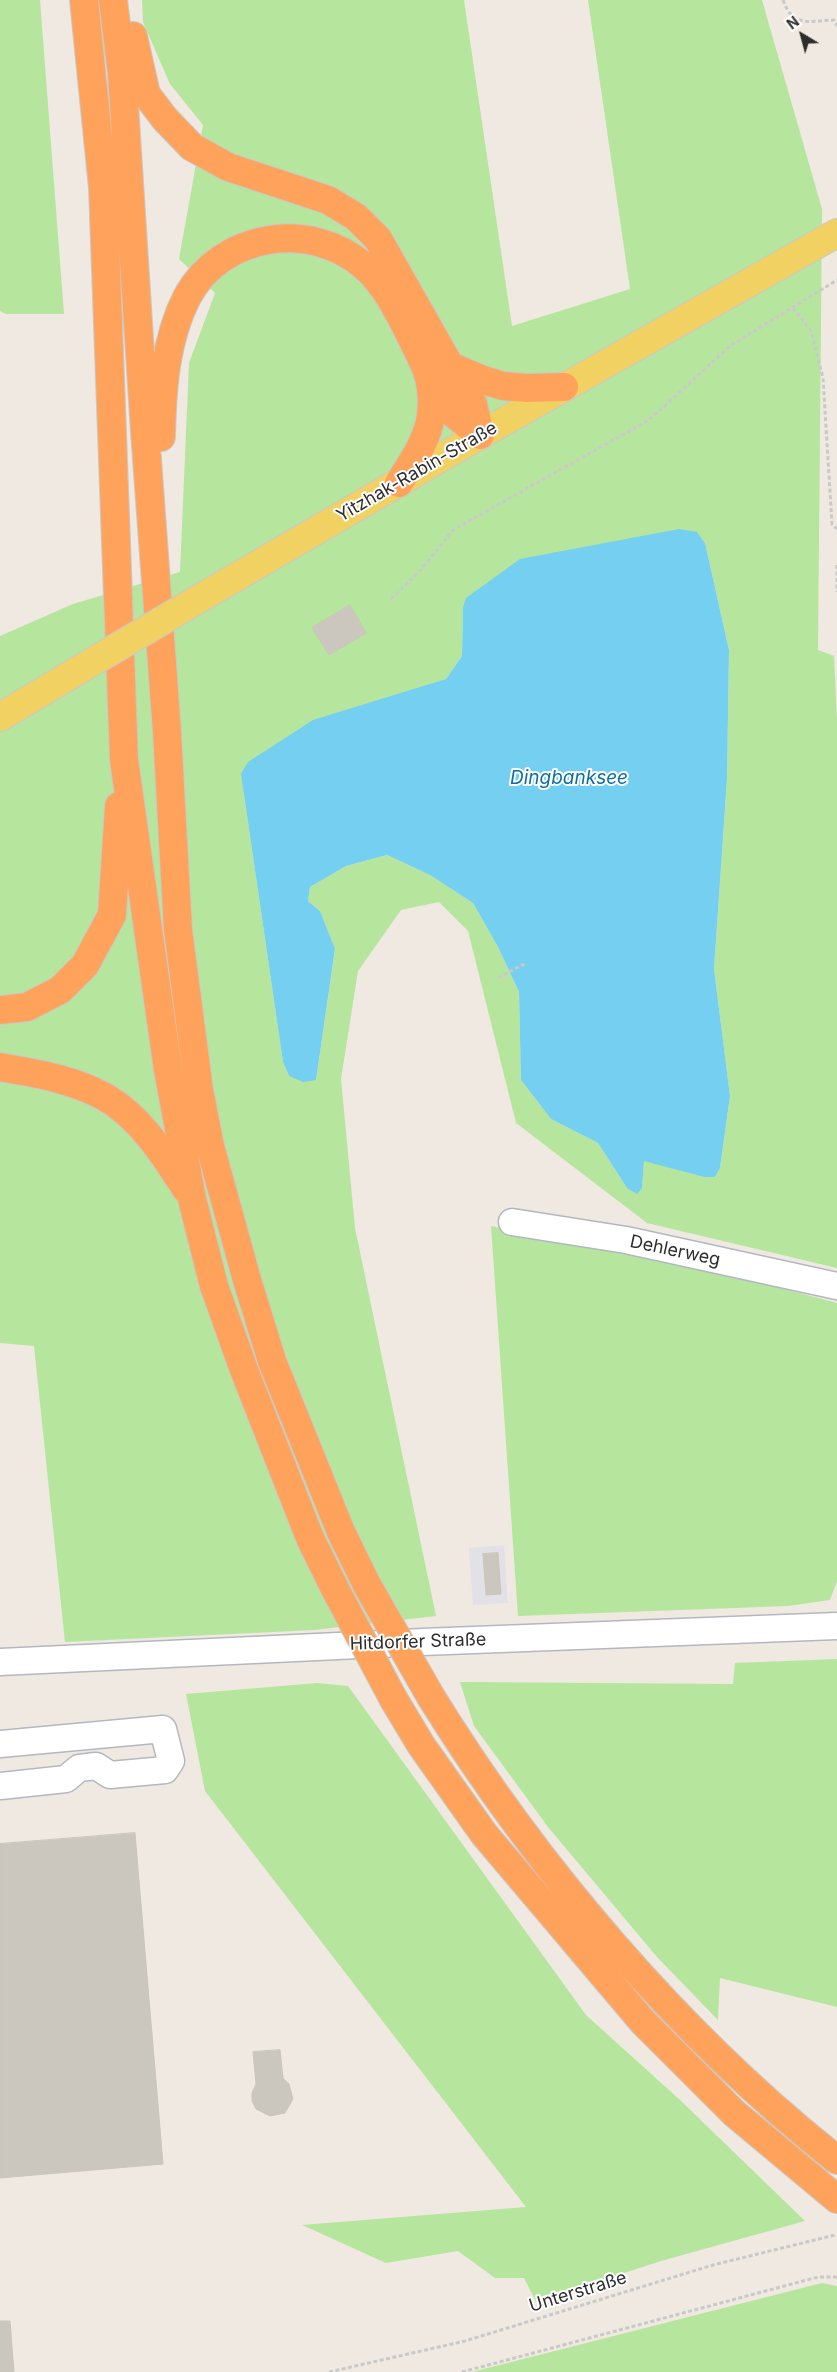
<!DOCTYPE html>
<html>
<head>
<meta charset="utf-8">
<style>
	body { margin:0 }
	#map { position:relative; width:837px; height:2372px; overflow:hidden; background:#efe9e1; font-family:Inter,sans-serif }
	canvas { display:block }
	.north { position:absolute; left:777px; top:10px; width:50px; height:50px; -webkit-text-stroke:4px #fff; paint-order:stroke; rotate:323deg; font-size:14px; font-weight:700; line-height:20px; text-align:center; color:#2e2e2e }
	.north::after { content:''; display:block; margin:auto; width:18px; height:22px; background:#2e2e2e; clip-path:polygon(50% 0,100% 100%,50% 72%,0 100%) }
</style>
</head>
<body>
<div id="map">
<canvas width="837" height="2372"></canvas>
<div class="north">N</div>
</div>
<script>
const g = document.querySelector('canvas').getContext('2d');
g.lineJoin = 'round';
function fill(path, color) { g.fillStyle = color; g.fill(path, 'evenodd'); }
function strokePath(path, color, width, dash) { g.strokeStyle = color; g.lineWidth = width; g.lineCap = dash ? 'butt' : 'round'; g.setLineDash(dash || []); g.stroke(path); }
function write(font, color, halo, rows, align = 'center') {
  g.font = font + ' Inter,sans-serif'; g.lineWidth = 4; g.setLineDash([]); g.textBaseline = 'middle'; g.strokeStyle = halo; g.fillStyle = color; for (const [text, x, y, turn = 0] of rows) {
    g.save(); g.translate(x, y); g.rotate((+turn || 0) * Math.PI / 180); g.textAlign = isNaN(turn) ? turn : align; if (halo) g.strokeText(text, 0, 0); g.fillText(text, 0, 0); g.restore();
  }
}
fill(new Path2D(`
	M 504,1545 L 508,1603 L 473,1605 L 469,1548 Z`), '#e3e1e8');
fill(new Path2D(`
	M 0,0 L 40,0 L 64,314 L 6,314 L 0,311 Z
	M 142,0 L 464,0 L 512,326 L 630,289 L 588,0 L 762,0 L 822,209 L 818,650 L 834,656 L 837,720 L 837,1268 L 647,1223 L 516,1123 L 468,931 L 439,902 L 401,910 L 358,971 L 341,1079 L 355,1228 L 436,1616 L 314,1630 L 65,1642 L 34,1346 L 0,1343 L 0,636 L 73,604 L 180,572 L 189,363 L 215,293 L 179,259 L 203,125 L 170,84 L 143,22 ZM 697,532 L 705,543 L 729,650 L 727,779 L 714,969 L 730,1096 L 720,1168 L 715,1177 L 704,1177 L 644,1160 L 642,1188 L 627,1188 L 598,1143 L 551,1119 L 521,1080 L 519,992 L 498,947 L 473,903 L 430,875 L 387,855 L 346,866 L 310,887 L 308,901 L 320,911 L 335,950 L 316,1080 L 289,1076 L 283,1062 L 244,794 L 404,693 L 446,679 L 462,656 L 463,607 Z
	M 491,1226 L 758,1282 L 837,1303 L 837,1581 L 830,1600 L 788,1606 L 518,1616 Z
	M 837,1659 L 837,2007 L 720,1978 L 718,2020 L 657,1957 L 548,1827 L 474,1726 L 460,1682 L 733,1684 L 735,1663 Z
	M 317,1683 L 348,1686 L 586,2015 L 680,2100 L 805,2221 L 661,2261 L 536,2302 L 524,2278 L 495,2278 L 458,2251 L 386,2263 L 302,2225 L 526,2207 L 205,1791 L 186,1694 Z
	M 822,2283 L 837,2286 L 837,2372 L 472,2372 Z`), '#b6e59e');
fill(new Path2D(`
	M 679,529 L 697,532 L 705,543 L 729,650 L 727,779 L 714,969 L 730,1096 L 720,1168 L 715,1177 L 704,1177 L 644,1161 L 642,1188 L 637,1194 L 627,1188 L 598,1143 L 551,1119 L 521,1080 L 519,992 L 498,947 L 473,903 L 430,875 L 387,855 L 346,866 L 310,887 L 308,901 L 320,911 L 335,949 L 316,1080 L 303,1082 L 289,1076 L 283,1062 L 241,774 L 248,762 L 313,720 L 446,679 L 462,656 L 463,607 L 466,598 L 520,559 Z`), '#75cff0');
const building = new Path2D(`
	M 350,605 L 366,633 L 329,655 L 312,628 Z
	M 498,1553 L 501,1594 L 486,1595 L 483,1554 Z
	M 135,1833 L 163,2164 L 0,2178 L 0,1844 Z
	M 280,2050 L 283,2078 L 289,2084 L 293,2099 L 285,2113 L 270,2116 L 256,2109 L 252,2101 L 252,2093 L 256,2084 L 253,2052 Z
	M 0,2321 L 10,2321 L 14,2372 L 0,2372 Z`);
fill(building, '#cbc7bf');
strokePath(building, '#cbc5ba', 1);
const minor = new Path2D(`
	M 512,1222 L 626,1240 L 837,1286
	M 0,1662 L 422,1642 L 837,1626
	M 0,1744 L 163,1729 L 171,1761 L 165,1770 L 110,1775 L 96,1766 L 79,1768 L 66,1779 L 0,1786`);
const major = new Path2D(`
	M 202,597 L 480,435 L 837,233
	M 0,717 L 77,671`);
const highway = new Path2D(`
	M 84,0 L 103,188 L 124,760 L 168,1070 L 192,1199 L 214,1286 L 244,1370 L 310,1538 L 335,1589
	M 113,0 L 122,73 L 145,432 L 167,732 L 178,930 L 199,1090 L 210,1146 L 247,1280 L 272,1361 L 341,1532 L 367,1585
	M 133,36 L 146,94 L 165,119 L 192,147 L 228,167 L 328,200 L 356,217 L 378,239 L 450,366 L 483,380 L 503,386 L 527,388 L 564,387
	M 450,366 L 473,404 L 480,435
	M 431,378 L 454,414 L 480,435
	M 161,437 C 162,390 165,340 187,297 C 221,233 311,219 365,267 C 384,283 398,311 409,333 C 424,364 435,378 431,415 C 428,440 412,462 399,483
	M 0,1010 L 27,1007 L 60,990 L 85,965 L 112,915 L 119,806
	M 0,1067 C 34,1073 72,1079 103,1096 C 139,1115 165,1156 186,1189
	M 431,1697 C 536,1867 679,2035 837,2160
	M 394,1700 L 421,1745 L 484,1834 L 643,2022 L 734,2113 L 837,2199`);
strokePath(minor, '#b4b7c1', 29);
strokePath(major, '#c9c9c9', 30);
strokePath(highway, '#c9c9c9', 30);
strokePath(new Path2D(`
	M 783,0 C 793,28 809,21 834,20 L 837,26
	M 793,308 L 811,331 L 823,378 L 832,524 L 837,529
	M 837,565 L 837,592
	M 391,599 L 421,570 L 453,530 L 649,420 L 730,346 L 837,280
	M 498,978 L 526,963
	M 329,2372 L 465,2341 L 713,2265 L 835,2235
	M 462,2372 L 818,2277 L 837,2277`), '#c9c9c9', 3, [4, 2.5]);
strokePath(minor, '#fff', 26);
strokePath(major, '#f2d163', 28);
strokePath(highway, '#ffa35c', 28);
const majorBridge = new Path2D(`
	M 77,671 L 202,597`);
const highwayBridge = new Path2D(`
	M 367,1585 L 431,1697
	M 335,1589 L 394,1700`);
strokePath(majorBridge, '#c9c9c9', 30, []);
strokePath(highwayBridge, '#c9c9c9', 30, []);
strokePath(majorBridge, '#f2d163', 28);
strokePath(highwayBridge, '#ffa35c', 28);
write('18px', '#2e2e2e', '#fff', [
	["Yitzhak-Rabin-Straße",417,472,-30],
	["Dehlerweg",675,1251,12],
	["Hitdorfer Straße",418,1642,-2],
	["Unterstraße",578,2292,-17]
]);
write('italic 19px', '#0d6fa3', '#fff', [
	["Dingbanksee",569,778]
]);
</script>
</body>
</html>
